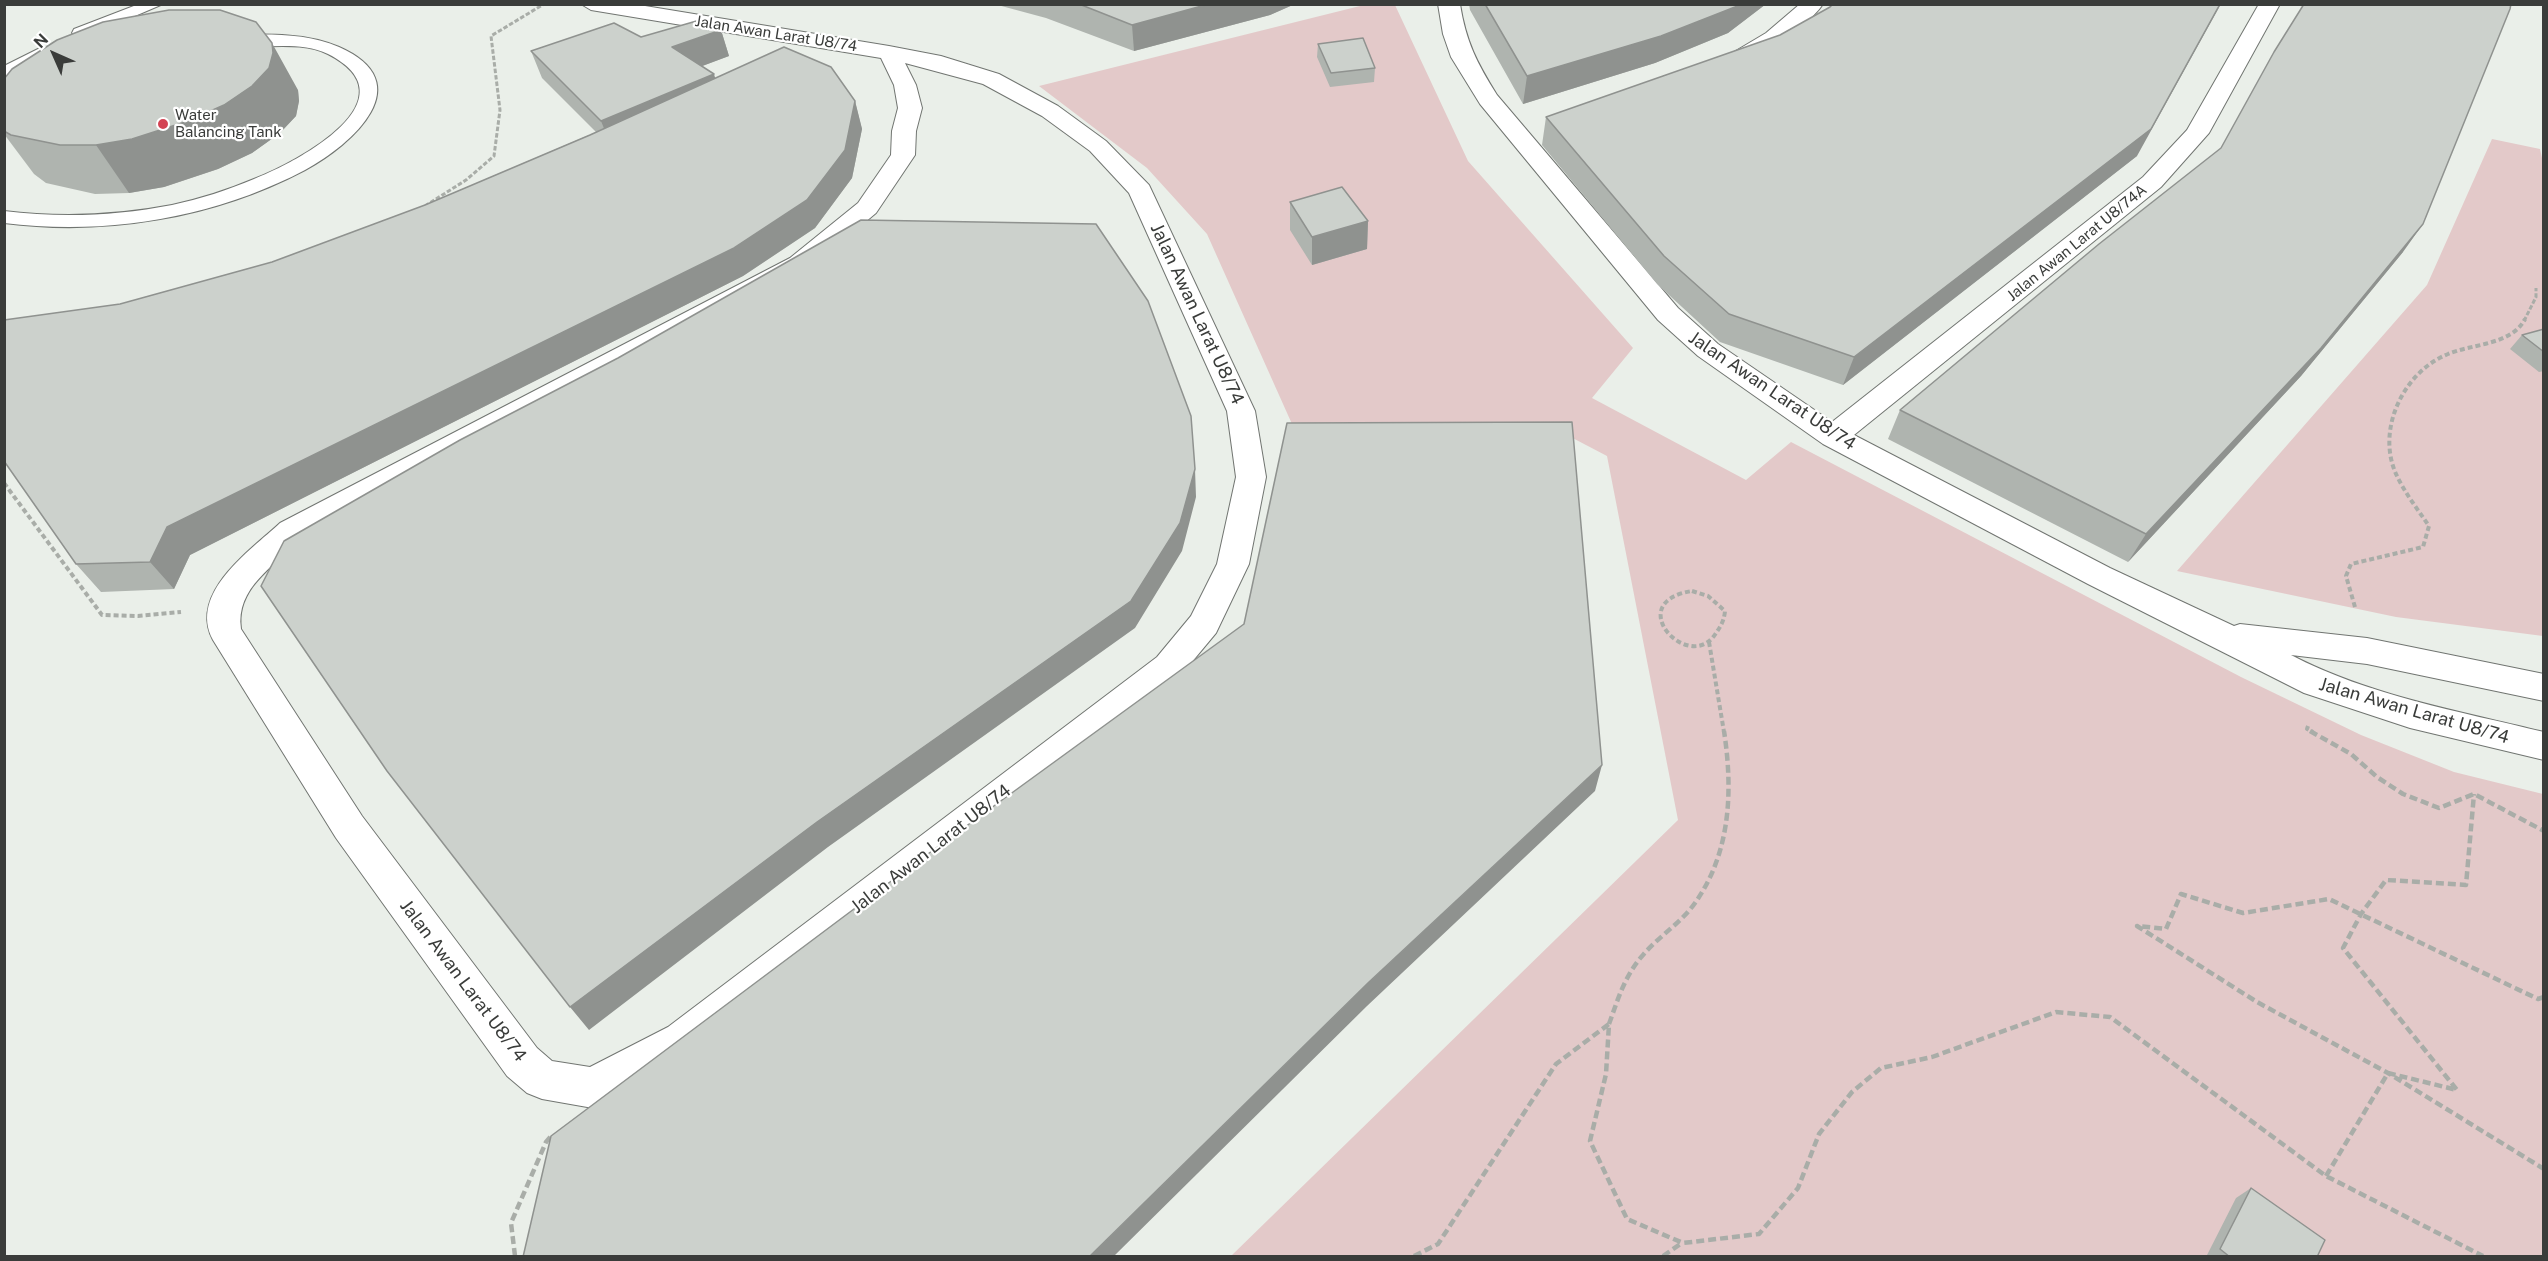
<!DOCTYPE html>
<html>
<head>
<meta charset="utf-8">
<style>
	body { margin:0 }
	#map { position:relative; width:2548px; height:1261px; overflow:hidden; background:#eaefe9; font-family:"Public Sans",sans-serif }
	canvas { display:block }
	.frame { position:absolute; inset:0; border:6px solid #3a3c3a; pointer-events:none }
	.north { position:absolute; left:24px; top:24px; width:60px; height:60px; -webkit-text-stroke:4px #fff; paint-order:stroke; rotate:315deg; font-size:16px; font-weight:700; line-height:24px; text-align:center; color:#3a3c3a }
	.north::after { content:''; display:block; margin:auto; width:21px; height:27px; background:#3a3c3a; clip-path:polygon(50% 0,100% 100%,50% 72%,0 100%) }
</style>
</head>
<body>
<div id="map">
<canvas width="2548" height="1261"></canvas>
<div class="frame"></div>
<div class="north">N</div>
</div>
<script>
const g = document.querySelector('canvas').getContext('2d');
g.lineJoin = 'round';
function fill(path, color) { g.fillStyle = color; g.fill(path, 'evenodd'); }
function strokePath(path, color, width, dash) { g.strokeStyle = color; g.lineWidth = width; g.lineCap = dash ? 'butt' : 'round'; g.setLineDash(dash || []); g.stroke(path); }
function write(font, color, halo, rows, align = 'center') {
  g.font = font + ' "Public Sans",sans-serif'; g.lineWidth = 4.5; g.setLineDash([]); g.textBaseline = 'middle'; g.strokeStyle = halo; g.fillStyle = color; for (const [text, x, y, turn = 0] of rows) {
    g.save(); g.translate(x, y); g.rotate((+turn || 0) * Math.PI / 180); g.textAlign = isNaN(turn) ? turn : align; if (halo) g.strokeText(text, 0, 0); g.fillText(text, 0, 0); g.restore();
  }
}
fill(new Path2D(`
	M 1364,5 L 1395,5 L 1468,161 L 1633,348 L 1592,398 L 1746,480 L 1791,442 L 2241,677 L 2361,735 L 2454,772 L 2543,794 L 2543,1256 L 1231,1256 L 1678,820 L 1607,456 L 1542,422 L 1296,433 L 1207,234 L 1147,168 L 1039,86 Z
	M 2492,139 L 2540,149 L 2544,167 L 2543,636 L 2396,617 L 2177,571 L 2427,285 Z`), '#e3c9c9');
const service = new Path2D(`
	M 139,4 L 163,4 L 86,37 L 80,38 L 72,33 L 74,29 Z
	M 235,35 C 268,34 308,33 339,47 C 421,83 353,144 305,170 C 214,218 106,236 4,223 L 4,211 C 61,218 115,216 172,205 C 200,199 228,190 254,179 C 298,162 416,99 328,54 C 297,39 260,51 229,44 L 227,40 Z
	M 42,47 L 51,52 L 48,56 L 4,79 L 4,66 Z`);
const minor = new Path2D(`
	M 581,4 L 633,4 L 889,46 L 941,56 L 999,74 L 1058,106 L 1106,141 L 1149,185 L 1255,411 L 1266,477 L 1249,564 L 1216,633 L 1181,675 L 696,1055 L 593,1108 L 542,1099 L 527,1093 L 507,1076 L 336,838 L 213,640 C 188,593 250,551 280,523 L 790,258 L 858,203 L 891,155 L 892,131 L 898,108 L 894,85 L 881,58 L 591,10 ZM 905,63 L 983,84 L 1042,116 L 1090,151 L 1129,193 L 1227,411 L 1236,477 L 1217,564 L 1191,616 L 1157,657 L 668,1027 L 590,1067 L 552,1061 L 537,1048 L 362,816 L 241,629 C 235,588 275,565 302,539 L 808,270 L 876,213 L 915,155 L 916,131 L 922,108 L 916,85 Z
	M 1438,4 L 1460,4 C 1466,42 1477,63 1497,95 L 1678,308 L 1718,344 L 1832,422 L 2143,177 L 2187,130 L 2259,4 L 2280,4 L 2209,133 L 2161,187 L 1854,435 L 2110,568 L 2234,626 L 2240,624 L 2367,638 L 2544,674 L 2544,701 L 2367,664 L 2291,655 C 2370,696 2458,711 2544,732 L 2544,760 L 2410,728 L 2304,693 L 2088,584 L 1823,444 L 1698,356 L 1658,320 L 1480,104 L 1451,57 L 1443,34 Z
	M 1800,4 L 1823,4 C 1810,24 1752,70 1729,65 L 1726,60 L 1729,55 L 1766,33 Z`);
strokePath(service, '#717571', 2);
strokePath(minor, '#717571', 2);
strokePath(new Path2D(`
	M 425,206 L 466,180 L 494,156 L 500,110 L 491,36 L 544,4
	M 2524,321 L 2536,297 L 2536,288`), '#a9ada8', 3, [4.5, 2]);
strokePath(new Path2D(`
	M 4,483 L 102,615 L 138,616 L 181,612
	M 1692,591 L 1708,596 L 1725,611 C 1724,622 1720,627 1714,636 C 1687,672 1622,602 1692,591 Z
	M 2355,607 L 2346,576 L 2351,564 L 2423,547 L 2429,526 C 2418,510 2405,493 2397,476 C 2375,431 2403,372 2448,354 C 2471,344 2512,345 2525,319
	M 1709,642 L 1724,732
	M 2308,726 L 2307,729 L 2313,732`), '#a9ada8', 4, [5, 3]);
strokePath(new Path2D(`
	M 2310,731 L 2351,754 L 2377,777 L 2403,794 L 2439,808 L 2474,794 L 2544,831
	M 2544,997 L 2538,999 L 2329,899 L 2243,913 L 2181,894 L 2166,929 L 2137,926 L 2257,1002 L 2388,1073 L 2544,1169
	M 1609,1024 C 1618,999 1625,975 1643,955 C 1659,936 1681,923 1695,903 C 1731,852 1733,790 1724,731
	M 2326,1176 L 2388,1073 L 2457,1090 L 2343,948 L 2361,914 L 2386,880 L 2466,885 L 2474,794
	M 515,1256 L 511,1223 L 546,1142 L 553,1134
	M 1414,1256 L 1438,1244 L 1556,1064 L 1609,1024 L 1606,1074 L 1590,1141 L 1627,1219 L 1683,1243 L 1759,1234 L 1798,1188 L 1819,1134 L 1852,1092 L 1881,1068 L 1932,1057 L 2056,1012 L 2110,1017 L 2326,1176 L 2483,1256
	M 1663,1256 L 1682,1243`), '#a9ada8', 4.5, [8, 4]);
fill(service, '#fff');
fill(minor, '#fff');
fill(new Path2D(`
	M 994,4 L 1295,4 L 1270,15 L 1134,51 L 1046,18 Z
	M 1469,4 L 1766,4 L 1728,33 L 1655,63 L 1523,104 L 1470,10 Z
	M 721,30 L 729,56 L 702,66 L 715,78 L 855,101 L 862,129 L 852,178 L 815,228 L 743,276 L 190,555 L 174,589 L 101,592 L 76,564 L 120,304 L 272,262 L 425,205 L 596,132 L 542,78 L 531,51 L 641,37 Z
	M 1318,44 L 1375,68 L 1374,82 L 1330,87 L 1317,57 Z
	M 4,79 L 298,90 L 299,101 L 296,116 L 280,133 L 252,153 L 218,169 L 164,187 L 129,193 L 95,194 L 46,183 L 34,174 L 4,134 Z
	M 1546,117 L 2137,156 L 1843,385 L 1720,342 L 1657,284 L 1542,145 Z
	M 2221,148 L 2403,252 L 2301,376 L 2128,562 L 1888,439 L 1900,410 Z
	M 1290,202 L 1368,221 L 1367,249 L 1312,265 L 1290,230 Z
	M 2544,329 L 2544,371 L 2539,372 L 2510,349 L 2522,335 Z
	M 2251,1188 L 2317,1257 L 2206,1257 L 2236,1198 Z`), '#afb4af');
fill(new Path2D(`
	M 1209,4 L 1295,4 L 1270,15 L 1134,51 L 1132,25 Z
	M 1738,4 L 1766,4 L 1728,33 L 1655,63 L 1523,104 L 1527,76 Z
	M 2220,4 L 2221,4 L 2137,156 L 1843,385 L 1854,357 Z
	M 721,30 L 729,56 L 681,74 L 672,47 Z
	M 272,43 L 298,90 L 299,101 L 296,116 L 280,133 L 252,153 L 218,169 L 164,187 L 129,193 L 96,145 Z
	M 714,74 L 722,101 L 612,148 L 601,121 Z
	M 855,101 L 862,129 L 852,178 L 815,228 L 743,276 L 190,555 L 174,589 L 150,562 L 167,527 Z
	M 1368,221 L 1367,249 L 1312,265 L 1312,237 Z
	M 2423,224 L 2403,252 L 2301,376 L 2128,562 L 2146,534 Z
	M 1195,469 L 1196,497 L 1182,551 L 1135,628 L 828,847 L 589,1030 L 570,1007 Z
	M 1602,765 L 1595,791 L 1367,1006 L 1113,1257 L 1089,1257 L 1369,982 Z`), '#8f928f');
const building = new Path2D(`
	M 1079,4 L 1209,4 L 1132,25 Z
	M 1485,4 L 1738,4 L 1735,7 L 1661,36 L 1527,76 Z
	M 1833,4 L 2220,4 L 2151,129 L 1854,357 L 1729,314 L 1664,256 L 1546,117 L 1780,35 L 1830,7 Z
	M 2304,4 L 2511,4 L 2510,9 L 2423,224 L 2321,348 L 2146,534 L 1900,410 L 2099,244 L 2221,148 L 2274,52 Z
	M 169,10 L 220,10 L 256,22 L 272,43 L 273,53 L 269,68 L 252,86 L 224,105 L 188,121 L 132,139 L 96,145 L 60,145 L 11,135 L 4,131 L 4,79 L 12,69 L 57,40 L 103,22 Z
	M 700,20 L 721,30 L 672,47 L 714,74 L 601,121 L 531,51 L 614,23 L 641,37 Z
	M 1363,38 L 1375,68 L 1331,73 L 1318,44 Z
	M 784,47 L 831,67 L 855,101 L 845,150 L 807,200 L 734,248 L 167,527 L 150,562 L 76,564 L 4,461 L 4,320 L 120,304 L 272,262 L 425,205 L 590,135 Z
	M 1342,187 L 1368,221 L 1312,237 L 1290,202 Z
	M 861,220 L 1096,224 L 1148,301 L 1191,416 L 1195,469 L 1180,523 L 1131,601 L 817,822 L 570,1007 L 387,771 L 261,586 L 284,541 L 460,440 L 618,358 Z
	M 2544,329 L 2544,352 L 2522,335 Z
	M 1572,422 L 1602,765 L 1369,982 L 1089,1257 L 523,1257 L 551,1136 L 910,867 L 1244,624 L 1287,423 Z
	M 2251,1188 L 2325,1240 L 2317,1257 L 2230,1257 L 2220,1249 Z`);
fill(building, '#ccd1cc');
strokePath(building, '#8f928f', 1.5);
for (const [x, y, r, color] of [
	[163,124,6,"#d34353"]
]) { const dot = new Path2D(); dot.arc(x, y, r, 0, 2 * Math.PI); g.fillStyle = color; g.fill(dot); strokePath(dot, '#fff', 2); }
write('15px', '#3a3c3a', '#fff', [
	["Jalan Awan Larat U8/74",776,34,9],
	["Jalan Awan Larat U8/74A",2077,243,-39]
]);
write('15px', '#3a3c3a', '#fff', [
	["Water",175,115],
	["Balancing Tank",175,132]
], 'left');
write('18px', '#3a3c3a', '#fff', [
	["Jalan Awan Larat U8/74",1197,314,65],
	["Jalan Awan Larat U8/74",1772,391,34],
	["Jalan Awan Larat U8/74",2414,711,16],
	["Jalan Awan Larat U8/74",931,849,-38],
	["Jalan Awan Larat U8/74",463,981,53]
]);
</script>
</body>
</html>
